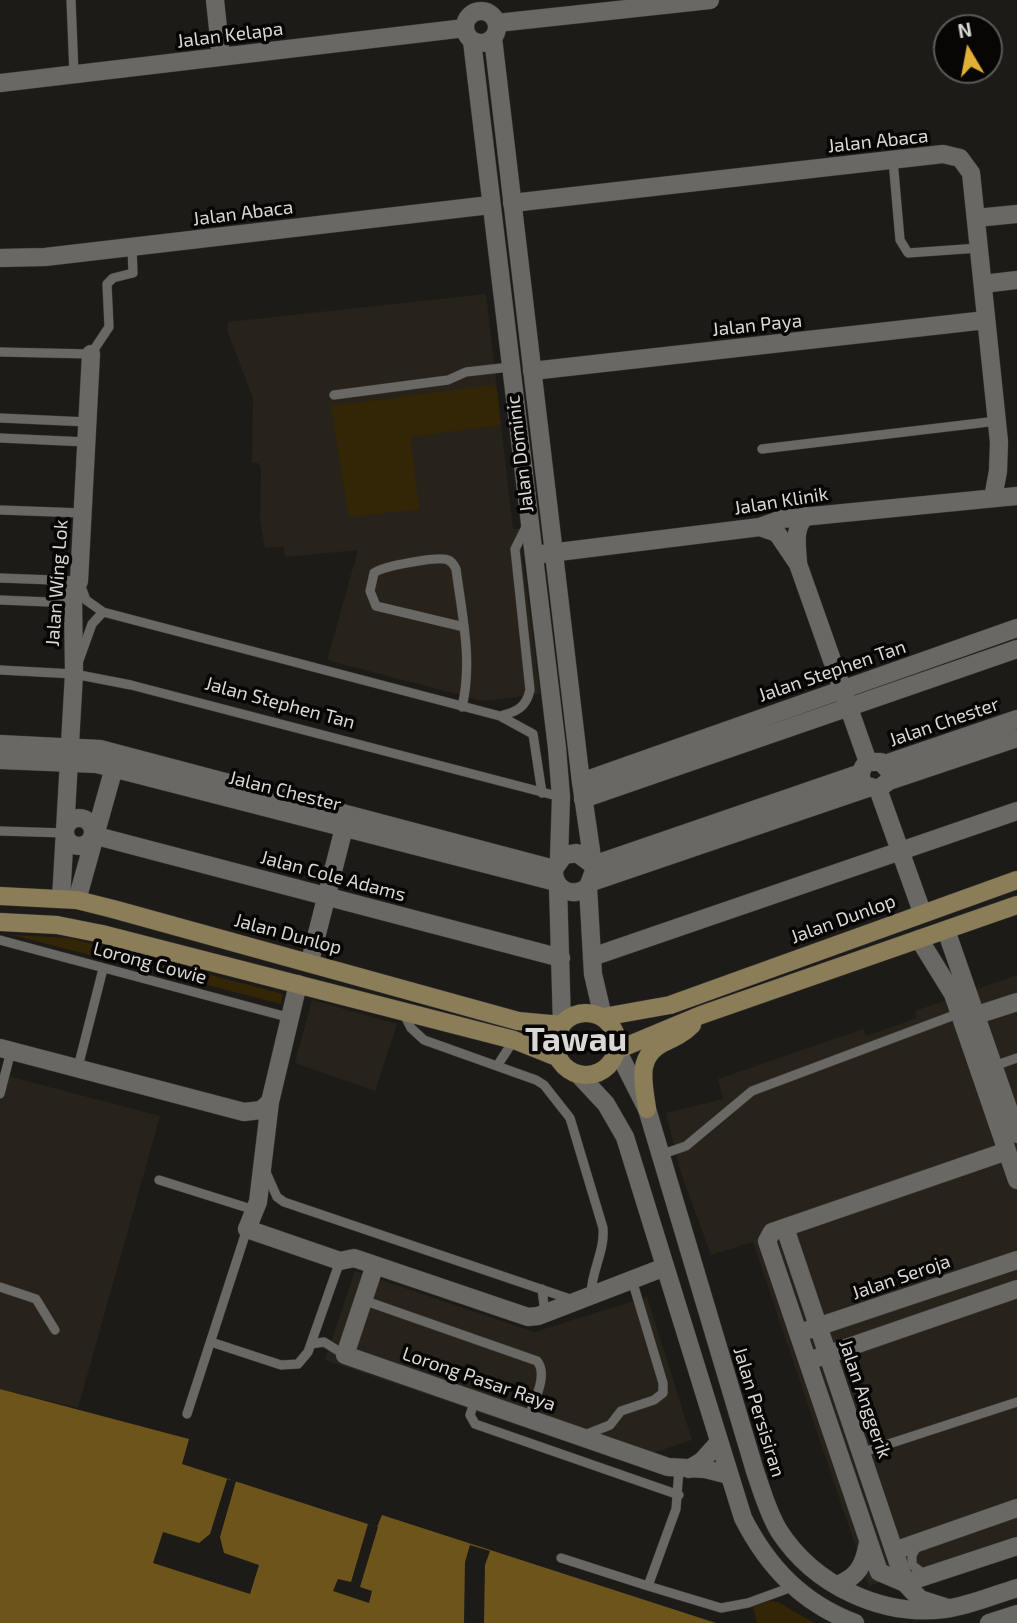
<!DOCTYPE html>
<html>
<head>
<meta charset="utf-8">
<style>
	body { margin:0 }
	#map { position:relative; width:1017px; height:1623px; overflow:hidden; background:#1d1b18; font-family:"Exo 2",sans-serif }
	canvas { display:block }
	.north { position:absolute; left:933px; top:14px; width:70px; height:70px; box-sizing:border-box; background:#070605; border:2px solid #5b5a59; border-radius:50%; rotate:350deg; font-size:19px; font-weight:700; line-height:28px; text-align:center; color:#dad8d6 }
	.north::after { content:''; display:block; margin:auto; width:24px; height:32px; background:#e1af34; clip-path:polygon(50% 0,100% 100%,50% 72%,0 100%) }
</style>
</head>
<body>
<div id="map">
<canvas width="1017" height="1623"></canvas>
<div class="north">N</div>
</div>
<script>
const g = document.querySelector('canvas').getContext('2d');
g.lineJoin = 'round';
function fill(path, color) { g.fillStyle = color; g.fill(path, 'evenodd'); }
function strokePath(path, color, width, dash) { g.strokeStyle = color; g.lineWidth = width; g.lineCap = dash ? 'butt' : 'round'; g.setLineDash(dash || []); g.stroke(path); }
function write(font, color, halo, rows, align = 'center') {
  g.font = font + ' "Exo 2",sans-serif'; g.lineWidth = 7; g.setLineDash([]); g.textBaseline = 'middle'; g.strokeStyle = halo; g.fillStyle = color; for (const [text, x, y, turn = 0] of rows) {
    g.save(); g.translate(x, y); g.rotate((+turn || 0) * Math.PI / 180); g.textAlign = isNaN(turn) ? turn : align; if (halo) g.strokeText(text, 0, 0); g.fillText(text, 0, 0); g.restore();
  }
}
fill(new Path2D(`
	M 486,294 L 513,529 L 519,529 L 540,694 L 483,701 L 327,660 L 358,550 L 285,557 L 283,546 L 265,548 L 260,520 L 261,468 L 258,463 L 252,463 L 253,398 L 227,330 L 228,322 Z
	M 1017,975 L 1017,1536 L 869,1586 L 753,1242 L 711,1255 L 681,1173 L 666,1113 L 723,1099 L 718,1079 L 863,1029 L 866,1036 L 917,1018 L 915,1011 Z
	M 312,1000 L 397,1024 L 375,1091 L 295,1063 Z
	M 0,1074 L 160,1116 L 78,1408 L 0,1389 Z
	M 355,1271 L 534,1332 L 647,1297 L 692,1440 L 625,1462 L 325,1360 Z`), '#27231a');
fill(new Path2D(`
	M 492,385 L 497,390 L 501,425 L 410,437 L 419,509 L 349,517 L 331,406 Z
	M 12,935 L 70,938 L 283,994 L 281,1004 Z
	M 769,1601 L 778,1602 L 814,1623 L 757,1623 L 753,1607 Z`), '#332606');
fill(new Path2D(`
	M 0,1389 L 189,1439 L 182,1464 L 377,1527 L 382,1515 L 716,1623 L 0,1623 Z`), '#6c541b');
fill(new Path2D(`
	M 227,1479 L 236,1481 L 220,1537 L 224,1553 L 259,1565 L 250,1594 L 153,1563 L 163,1532 L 199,1543 L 210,1534 Z
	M 368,1524 L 378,1527 L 360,1587 L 372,1591 L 369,1603 L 333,1591 L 338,1579 L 351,1582 Z
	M 470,1545 L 490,1551 L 485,1565 L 484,1623 L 464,1623 L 465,1562 Z`), '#1d1b18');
const service = new Path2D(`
	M 71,0 L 74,74
	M 893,160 L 900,240 L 908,253 L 979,248
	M 0,352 L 91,354 L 109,327 L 107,284 L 113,278 L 133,273 L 132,247
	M 334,395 L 448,380 L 466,372 L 510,367
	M 0,418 L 88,422
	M 0,438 L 87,442
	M 762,449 L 997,421
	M 0,510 L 83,513
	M 0,578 L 79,581 L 86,600 L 103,612 L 500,716 L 533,734 L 542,793
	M 0,600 L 73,603
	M 78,663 L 92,624 L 103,612
	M 0,670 L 74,674 L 131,685 L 561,797
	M 462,707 C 473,661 462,615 456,569 C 454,565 453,562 448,560 C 439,556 382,566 374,573 L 370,591 L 376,606 L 464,627
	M 500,716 C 516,712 526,708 530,690 L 515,549 L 528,523
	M 0,831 L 65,833
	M 0,940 L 291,1018
	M 403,1012 L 411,1028 L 424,1040 L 536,1080 L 544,1085 L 570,1118 L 603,1228 C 605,1252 591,1271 591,1295
	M 497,1066 L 514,1040
	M 994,1066 L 1017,1058
	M 78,1067 L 103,969
	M 0,1094 L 11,1051
	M 660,1155 L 686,1146 L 752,1091 L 960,1013
	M 265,1170 L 277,1197 L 284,1202 L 573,1300
	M 159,1180 L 248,1208
	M 0,1287 L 36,1299 L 55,1330
	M 542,1289 L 545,1313
	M 363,1300 L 537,1361 C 549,1375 533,1403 528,1419
	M 211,1342 L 281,1365 L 298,1364 L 308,1352 L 340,1261
	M 311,1344 L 324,1342 L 345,1355
	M 475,1400 L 470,1415 L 475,1424 L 679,1495
	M 187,1414 L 247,1229
	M 582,1436 L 610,1425 L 621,1411 L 654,1400 L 663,1393 L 663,1383 L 632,1280
	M 861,1453 L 1017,1402
	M 679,1469 L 676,1509 L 648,1586 L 721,1608 L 748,1603 L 792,1587
	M 918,1545 L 912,1555 L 912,1565 L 925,1575
	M 561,1558 L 648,1586`);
const minor = new Path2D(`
	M 215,0 L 221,57
	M 497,23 L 710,0
	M 0,83 L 465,28
	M 512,203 L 943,154 L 960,158 L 971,173 L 999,442 L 998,471 L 993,498
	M 976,218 L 1017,214
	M 0,258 L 45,257 L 490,205
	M 983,284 L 1017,280
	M 532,371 L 986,320
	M 760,527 L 777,533 L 798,564 L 868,762
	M 534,555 L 760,527 L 782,519 L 1017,496
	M 798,562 C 797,545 793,528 806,516
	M 0,744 L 100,749 L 554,869
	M 0,760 L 97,764 L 556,882
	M 885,764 L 1017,719
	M 889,781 L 890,772 L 881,762 L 868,762 C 860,768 859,777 864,785 L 878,789 L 889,781 L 1017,738
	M 581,782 L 1017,628
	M 878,789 L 922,912
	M 583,799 L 1017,649
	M65 832a14 14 0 1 1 28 0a14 14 0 1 1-28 0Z
	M 93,835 L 561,958
	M 593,865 L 861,773
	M 592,882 L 868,788
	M 61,899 L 74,674 L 73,595 L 79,581 L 91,354
	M 77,900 L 117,757
	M 946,930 L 1017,1134
	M 919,939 L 953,994 L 1017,1180
	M 592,957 L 1017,811
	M 310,961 L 344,828
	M 977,1015 L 1017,1002
	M 0,1048 L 244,1112 L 261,1110 L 270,1102
	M 1007,1151 L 772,1232 L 767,1241 L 879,1572 L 905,1583 L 1017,1546
	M 785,1228 L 905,1583 L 920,1599 L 948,1608
	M 247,1229 L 340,1261 L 354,1258 L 528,1317 L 538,1316 L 665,1267
	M 247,1229 L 258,1202 L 270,1102 L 298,984
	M 375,1265 L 345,1355 L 668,1467 L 705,1469 L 729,1475
	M 808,1330 L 1017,1260
	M 817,1358 L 1017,1289
	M 689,1469 L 702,1461 L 719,1442
	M 894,1551 L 1017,1508
	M 837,1585 C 858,1577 864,1565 868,1543`);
const tertiary = new Path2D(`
	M465 27a16 16 0 1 1 32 0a16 16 0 1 1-32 0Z
	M 493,38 L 581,782 L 594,871 L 588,887 C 571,899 553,889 554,869 L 564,855 L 577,853 L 593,865
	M 472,41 L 557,748 L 561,797 L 559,859
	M 558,886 L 562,1025
	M 588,887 L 593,974 L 603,1017
	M 617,1050 L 647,1109 L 755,1471 C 762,1491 768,1513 779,1531 C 814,1585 881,1617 945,1609 C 969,1606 994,1595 1017,1588
	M 578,1074 L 606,1104 L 625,1137 L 743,1518 C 768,1567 802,1603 855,1623
	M 989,1623 L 1017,1614`);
const secondary = new Path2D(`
	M 0,896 L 77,900 L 113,909 L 518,1021 L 562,1025
	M 0,922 L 57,925 L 102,934 L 514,1040 L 559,1058
	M555 1044a31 31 0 1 1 62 0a31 31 0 1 1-62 0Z
	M 603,1017 L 670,1005 L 1017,880
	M 617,1050 L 701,1015 L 1017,905
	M 647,1109 C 644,1084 635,1057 663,1043 C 674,1038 683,1034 692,1025`);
strokePath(service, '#3a3836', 10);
strokePath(minor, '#3a3836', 19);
strokePath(tertiary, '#3a3836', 19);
strokePath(secondary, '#3a3836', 19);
strokePath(service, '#6a6864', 9);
strokePath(minor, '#6a6864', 18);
strokePath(tertiary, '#6a6864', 18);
strokePath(secondary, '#8c7d59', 18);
write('19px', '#dad8d6', '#070605', [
	["Jalan Kelapa",230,35,-7],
	["Jalan Abaca",878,141,-6],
	["Jalan Abaca",243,213,-7],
	["Jalan Paya",757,325,-6],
	["Jalan Dominic",520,454,-97],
	["Jalan Klinik",781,501,-9],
	["Jalan Wing Lok",57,583,-86],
	["Jalan Stephen Tan",832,671,-19],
	["Jalan Stephen Tan",280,703,15],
	["Jalan Chester",944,722,-19],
	["Jalan Chester",285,791,14],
	["Jalan Cole Adams",333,876,15],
	["Jalan Dunlop",843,919,-20],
	["Jalan Dunlop",288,934,15],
	["Lorong Cowie",150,963,15],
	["Jalan Seroja",901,1277,-19],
	["Lorong Pasar Raya",479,1379,19],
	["Jalan Anggerik",865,1399,71],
	["Jalan Persisiran",759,1412,73]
]);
write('bold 33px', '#dad8d6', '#070605', [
	["Tawau",576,1040]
]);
</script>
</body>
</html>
